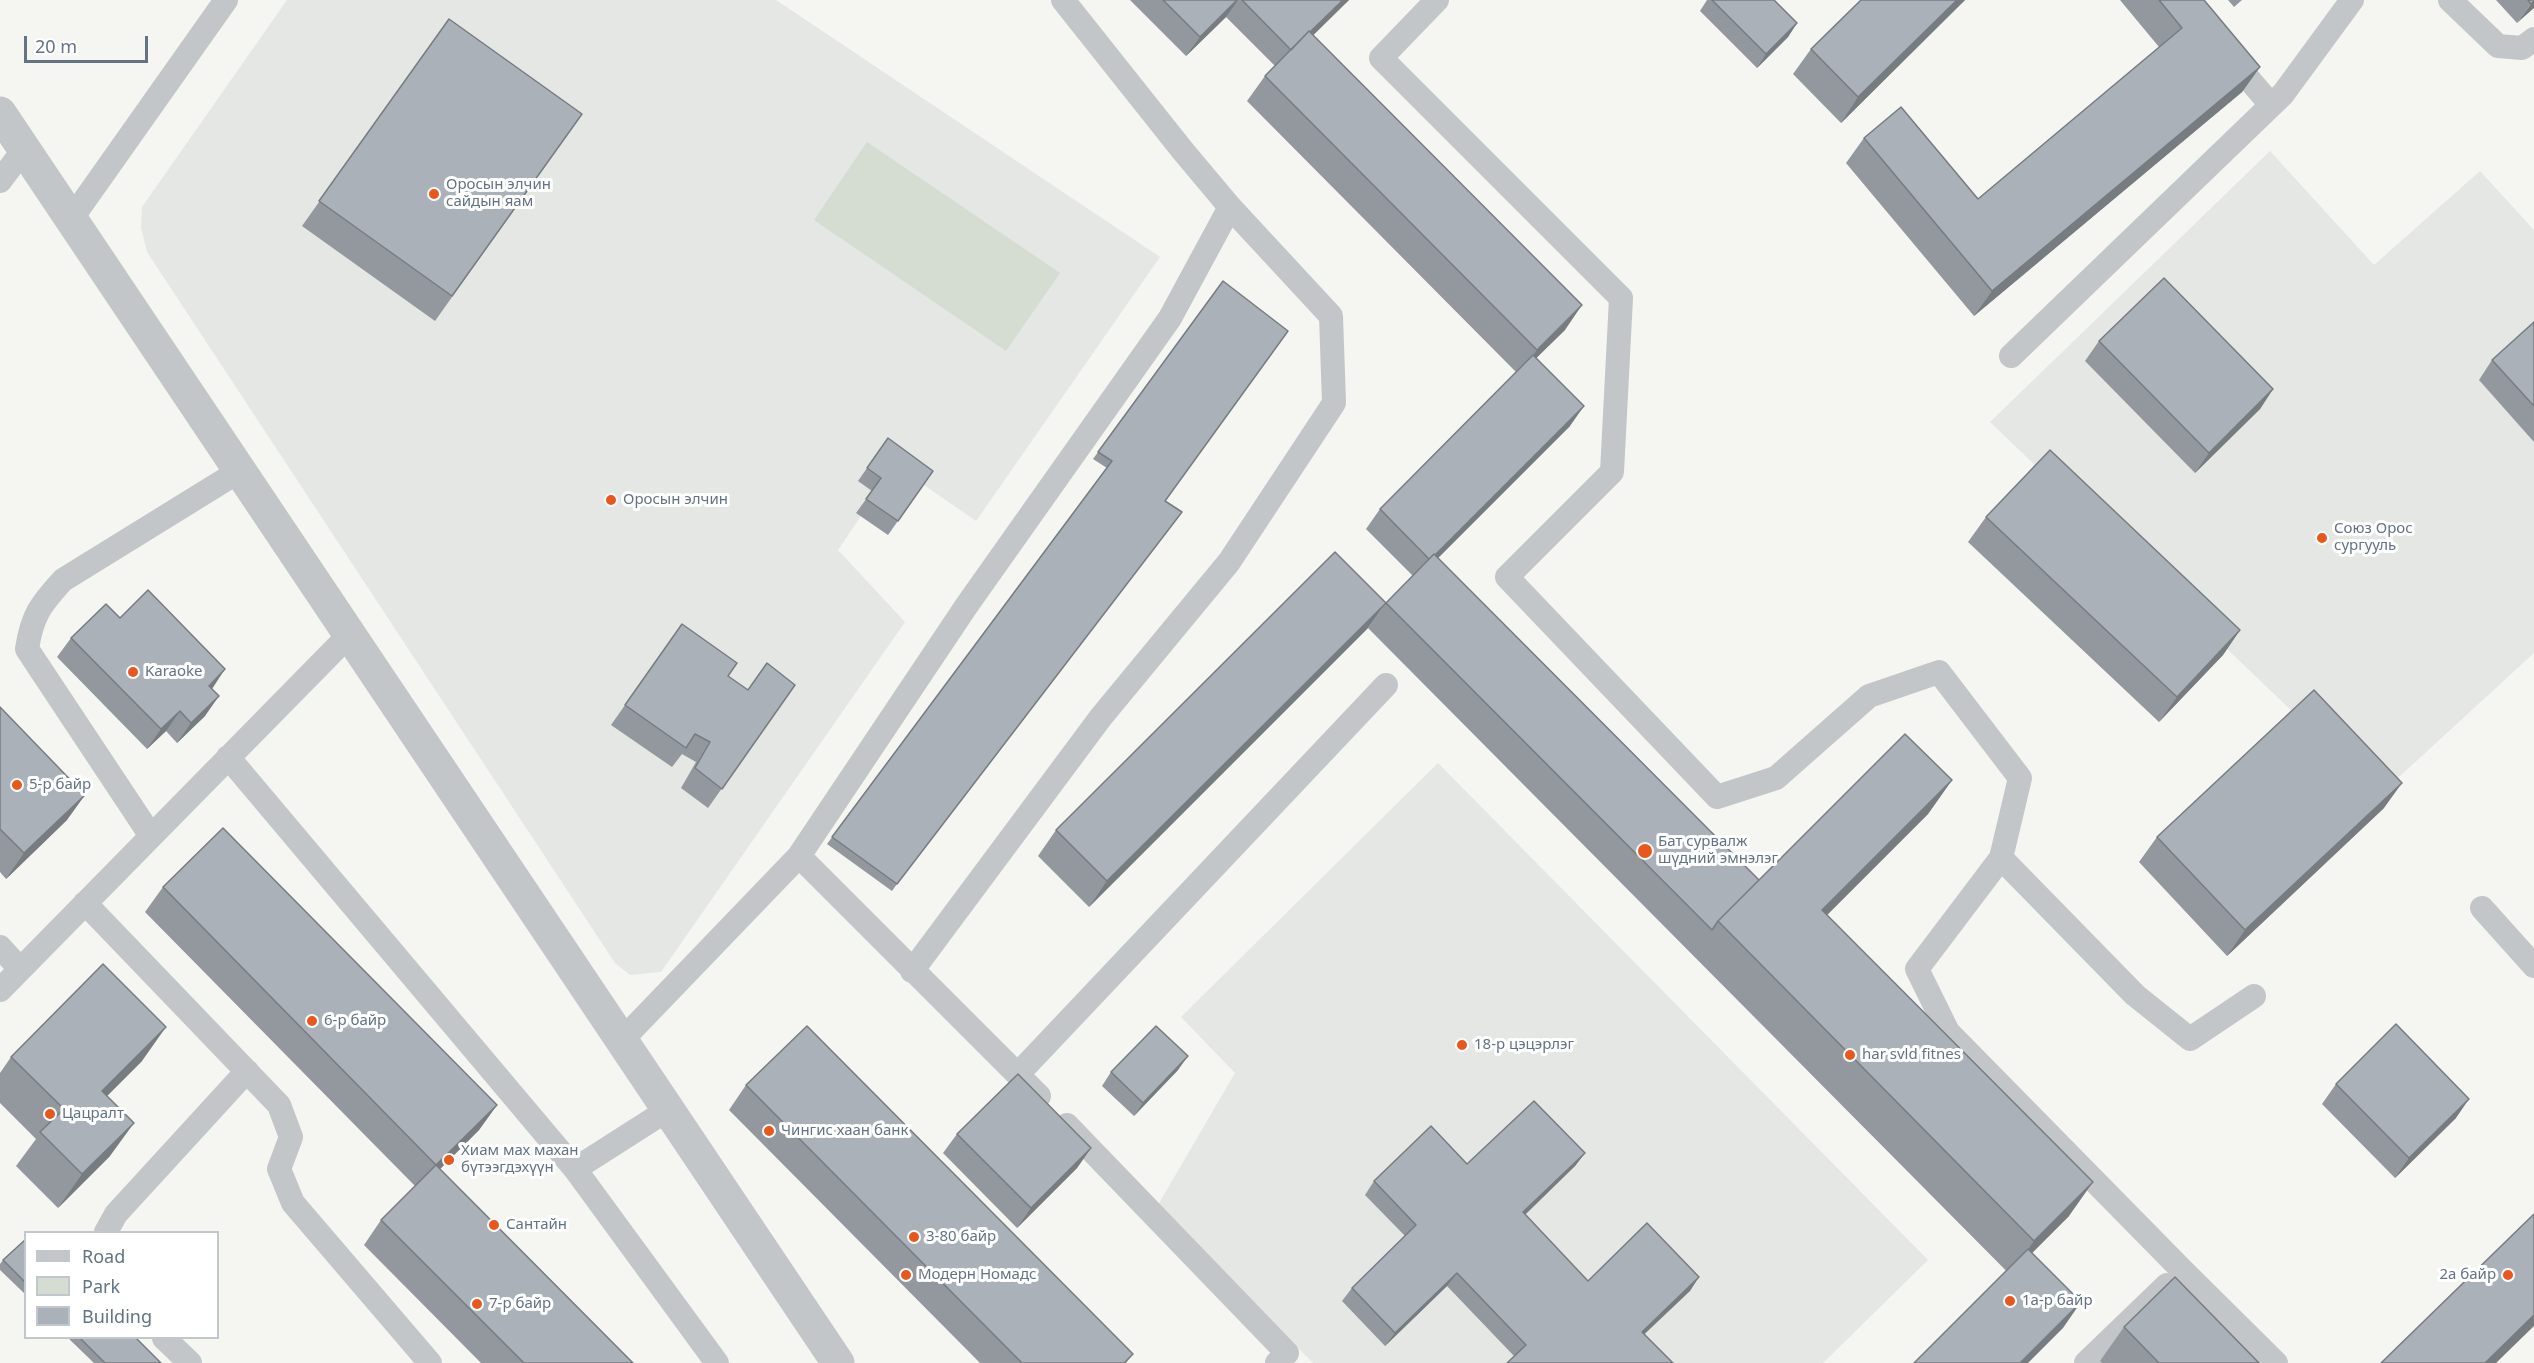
<!DOCTYPE html>
<html>
<head>
<meta charset="utf-8">
<style>
	body { margin:0 }
	#map { position:relative; width:2534px; height:1363px; overflow:hidden; background:#f5f5f1; font-family:"Noto Sans",sans-serif }
	canvas { display:block }
	.legend { position:absolute; left:24px; top:1231px; width:195px; height:108px; box-sizing:border-box; background:#fff; border:2px solid #c1c7cd; margin:0; padding:8px 10px; list-style:none; font-size:18px; color:#637383 }
	.legend li { display:flex; align-items:center; gap:12px; height:30px }
	.legend b { width:30px; border:2px solid #c1c7cd }
	.scale { position:absolute; left:24px; top:36px; width:124px; height:27px; box-sizing:border-box; border:3px solid #637383; border-top:0; padding-left:8px; font-size:18px; line-height:21px; white-space:nowrap; color:#637383; -webkit-text-stroke:4px #fff; paint-order:stroke }
</style>
</head>
<body>
<div id="map">
<canvas width="2534" height="1363"></canvas>
<ul class="legend">
<li><b style="height:8px;background:#c2c6c9"></b>Road</li>
<li><b style="height:16px;background:#d5dcd2"></b>Park</li>
<li><b style="height:16px;background:#aab1b8"></b>Building</li>
</ul>
<div class="scale">20 m</div>
</div>
<script>
const g = document.querySelector('canvas').getContext('2d');
g.lineJoin = 'round';
function fill(path, color) { g.fillStyle = color; g.fill(path, 'evenodd'); }
function strokePath(path, color, width, dash) { g.strokeStyle = color; g.lineWidth = width; g.lineCap = dash ? 'butt' : 'round'; g.setLineDash(dash || []); g.stroke(path); }
function write(font, color, halo, rows, align = 'center') {
  g.font = font + ' "Noto Sans",sans-serif'; g.lineWidth = 6; g.setLineDash([]); g.textBaseline = 'middle'; g.strokeStyle = halo; g.fillStyle = color; for (const [text, x, y, turn = 0] of rows) {
    g.save(); g.translate(x, y); g.rotate((+turn || 0) * Math.PI / 180); g.textAlign = isNaN(turn) ? turn : align; if (halo) g.strokeText(text, 0, 0); g.fillText(text, 0, 0); g.restore();
  }
}
fill(new Path2D(`
	M 287,0 L 776,0 L 1160,257 L 976,521 L 924,485 L 888,535 L 861,516 L 838,550 L 905,622 L 661,972 L 630,975 L 615,963 L 147,252 L 141,228 L 142,207 Z
	M 2270,151 L 2374,265 L 2480,171 L 2534,230 L 2534,653 L 2375,799 L 2296,715 L 1990,422 Z
	M 1438,763 L 1928,1260 L 1823,1363 L 1313,1363 L 1158,1205 L 1235,1073 L 1181,1017 Z`), '#e5e7e4');
fill(new Path2D(`
	M 867,142 L 1060,273 L 1006,351 L 814,220 Z`), '#d5dcd2');
strokePath(new Path2D(`
	M 1437,0 L 1381,58 L 1621,298 L 1612,472 L 1507,577 L 1717,797 L 1776,778 L 1869,696 L 1939,672 L 2020,778 L 2001,858 L 1917,969 L 1948,1032 L 2182,1270 L 2276,1363
	M 2450,0 L 2498,46 L 2522,48 L 2534,39
	M 2230,57 L 2271,105
	M 0,181 L 25,148
	M 72,218 L 226,0
	M 2011,356 L 2283,94 L 2352,0
	M 228,757 L 575,1169 L 717,1363
	M 151,836 L 27,649 C 32,616 40,605 63,580 L 241,470
	M 799,856 L 967,605 L 1170,318 L 1230,207 L 1183,151 L 1063,0
	M 2001,858 L 2135,995 L 2190,1039 L 2254,996
	M 85,903 L 279,1105 L 291,1137 L 279,1169 L 293,1203 L 430,1363
	M 2482,908 L 2534,966
	M 0,947 L 20,969
	M 912,971 L 1101,717 L 1229,562 L 1334,403 L 1331,316 L 1230,207
	M 0,990 L 351,633
	M 623,1039 L 799,856 L 1039,1096
	M 1018,1074 L 1386,685
	M 1067,1125 L 1287,1353 L 1277,1363
	M 575,1169 L 669,1109
	M 106,1232 L 116,1214 L 247,1071
	M 164,1338 L 190,1363
	M 2086,1363 L 2167,1285`), '#c2c6c9', 24);
strokePath(new Path2D(`
	M 0,113 L 838,1363`), '#c2c6c9', 33);
fill(new Path2D(`
	M 1130,0 L 1349,0 L 1313,35 L 1565,330 L 1536,358 L 1570,426 L 1438,558 L 1759,880 L 1952,780 L 1928,814 L 1827,915 L 2069,1216 L 2032,1253 L 2063,1328 L 1368,628 L 1386,603 L 1413,576 L 1366,529 L 1380,509 L 1516,372 L 1247,101 L 1265,76 L 1275,66 L 1226,17 L 1186,56 Z
	M 1707,0 L 1774,0 L 1797,23 L 1788,37 L 1757,68 L 1700,11 Z
	M 1861,0 L 1965,0 L 1841,123 L 1793,74 L 1811,49 Z
	M 2120,0 L 2204,0 L 2260,67 L 2242,92 L 1974,316 L 1846,163 L 1864,138 L 1978,199 L 2159,47 Z
	M 2228,0 L 2242,0 L 2234,7 Z
	M 2496,0 L 2534,0 L 2517,23 Z
	M 449,19 L 582,114 L 435,321 L 302,226 Z
	M 1223,281 L 1165,501 L 892,891 L 827,844 L 1107,468 L 1093,459 Z
	M 2534,322 L 2534,442 L 2479,380 L 2492,360 Z
	M 2099,341 L 2273,389 L 2260,409 L 2195,473 L 2085,361 Z
	M 888,438 L 933,471 L 888,535 L 856,513 L 872,491 L 858,481 Z
	M 1986,517 L 2240,630 L 2223,655 L 2159,722 L 1968,542 Z
	M 120,618 L 212,688 L 205,716 L 177,743 L 166,731 L 147,749 L 57,657 L 71,638 Z
	M 682,624 L 728,676 L 748,690 L 795,685 L 708,808 L 681,788 L 696,762 L 682,754 L 672,767 L 611,725 Z
	M 1368,628 L 1089,907 L 1038,856 L 1056,830 Z
	M 0,707 L 67,820 L 6,879 L 0,872 Z
	M 2384,808 L 2227,956 L 2139,862 L 2157,837 Z
	M 163,887 L 497,1105 L 479,1130 L 440,1169 L 633,1363 L 481,1363 L 364,1245 L 381,1220 L 415,1186 L 145,912 Z
	M 11,1057 L 142,1061 L 107,1096 L 110,1156 L 58,1208 L 16,1166 L 36,1139 L 0,1103 L 0,1073 Z
	M 1178,1070 L 1134,1116 L 1102,1086 L 1111,1072 Z
	M 2336,1084 L 2456,1118 L 2395,1178 L 2322,1104 Z
	M 746,1085 L 1133,1354 L 1126,1363 L 980,1363 L 729,1110 Z
	M 957,1134 L 1091,1148 L 1077,1168 L 1017,1228 L 943,1153 Z
	M 1585,1153 L 1575,1166 L 1525,1215 L 1588,1281 L 1690,1291 L 1514,1356 L 1447,1286 L 1385,1346 L 1342,1301 L 1352,1288 L 1405,1236 L 1365,1195 L 1374,1181 L 1467,1164 Z
	M 26,1239 L 26,1295 L 0,1270 L 0,1264 L 3,1260 Z
	M 2124,1327 L 2259,1363 L 2102,1363 L 2100,1361 Z
	M 68,1338 L 136,1338 L 161,1363 L 94,1363 Z`), '#92989e');
fill(new Path2D(`
	M 1237,0 L 1238,0 L 1226,17 L 1186,56 L 1200,37 Z
	M 1343,0 L 1349,0 L 1278,70 L 1292,50 Z
	M 1957,0 L 1965,0 L 1841,123 L 1858,97 Z
	M 2534,1 L 2534,8 L 2517,23 L 2531,4 Z
	M 1797,23 L 1788,37 L 1757,68 L 1766,54 Z
	M 2260,67 L 2242,92 L 1974,316 L 1992,291 Z
	M 1582,305 L 1565,330 L 1519,375 L 1537,350 Z
	M 2273,389 L 2260,409 L 2195,473 L 2209,453 Z
	M 1584,406 L 1570,426 L 1416,580 L 1430,560 Z
	M 1386,603 L 1368,628 L 1089,907 L 1107,881 Z
	M 2240,630 L 2223,655 L 2159,722 L 2177,697 Z
	M 225,669 L 212,689 L 209,686 Z
	M 219,696 L 205,716 L 177,743 L 191,723 Z
	M 180,711 L 166,731 L 147,749 L 161,729 Z
	M 1952,780 L 1928,814 L 1798,944 L 1822,910 Z
	M 2402,783 L 2384,808 L 2227,956 L 2245,930 Z
	M 85,795 L 67,820 L 6,879 L 24,853 Z
	M 166,1027 L 142,1061 L 78,1125 L 102,1091 Z
	M 1188,1056 L 1178,1070 L 1134,1116 L 1143,1103 Z
	M 2469,1099 L 2456,1118 L 2395,1178 L 2409,1158 Z
	M 497,1105 L 479,1130 L 419,1190 L 436,1165 Z
	M 134,1123 L 110,1156 L 58,1208 L 82,1174 Z
	M 1091,1148 L 1077,1168 L 1017,1228 L 1031,1208 Z
	M 1585,1153 L 1575,1166 L 1513,1226 L 1523,1212 Z
	M 2093,1182 L 2069,1216 L 2010,1275 L 2034,1241 Z
	M 1457,1273 L 1447,1286 L 1385,1346 L 1395,1333 Z
	M 1699,1277 L 1690,1291 L 1633,1345 L 1642,1332 Z
	M 2081,1302 L 2063,1328 L 2028,1363 L 2020,1363 Z
	M 2534,1315 L 2534,1326 L 2496,1363 L 2485,1363 Z`), '#777c81');
const building = new Path2D(`
	M 1163,0 L 1237,0 L 1200,37 Z
	M 1242,0 L 1343,0 L 1310,32 L 1309,31 L 1291,50 Z
	M 1712,0 L 1774,0 L 1797,23 L 1766,54 Z
	M 1861,0 L 1957,0 L 1858,97 L 1811,49 Z
	M 2159,0 L 2204,0 L 2260,67 L 1992,291 L 1864,138 L 1901,107 L 1978,199 L 2182,28 Z
	M 2528,0 L 2534,0 L 2534,1 L 2531,4 Z
	M 449,19 L 582,114 L 452,296 L 319,201 Z
	M 1309,31 L 1582,305 L 1537,350 L 1265,76 Z
	M 2164,278 L 2273,389 L 2209,453 L 2099,341 Z
	M 1223,281 L 1288,331 L 1165,501 L 1182,512 L 897,884 L 832,837 L 1112,461 L 1098,452 Z
	M 2534,322 L 2534,406 L 2492,360 Z
	M 1533,355 L 1584,406 L 1435,555 L 1434,554 L 1429,559 L 1380,509 Z
	M 888,438 L 933,471 L 898,521 L 866,499 L 881,478 L 867,468 Z
	M 2050,450 L 2240,630 L 2177,697 L 1986,517 Z
	M 1335,552 L 1386,603 L 1107,881 L 1056,830 Z
	M 1434,554 L 1759,880 L 1718,921 L 1712,930 L 1386,603 Z
	M 148,590 L 225,669 L 209,686 L 219,696 L 191,723 L 180,711 L 161,729 L 71,638 L 106,604 L 120,618 Z
	M 682,624 L 737,663 L 728,676 L 748,690 L 767,663 L 795,685 L 722,789 L 695,768 L 710,742 L 695,734 L 686,748 L 625,705 Z
	M 2314,690 L 2402,783 L 2245,930 L 2157,837 Z
	M 0,707 L 85,795 L 24,853 L 0,829 Z
	M 1905,734 L 1952,780 L 1822,910 L 2093,1182 L 2034,1241 L 1718,921 Z
	M 223,828 L 497,1105 L 436,1165 L 163,887 Z
	M 103,964 L 166,1027 L 102,1091 L 134,1123 L 82,1174 L 40,1132 L 64,1109 L 11,1057 Z
	M 2396,1024 L 2469,1099 L 2409,1158 L 2336,1084 Z
	M 807,1026 L 1133,1354 L 1124,1363 L 1022,1363 L 746,1085 Z
	M 1156,1026 L 1188,1056 L 1143,1103 L 1111,1072 Z
	M 1018,1074 L 1091,1148 L 1031,1208 L 957,1134 Z
	M 1534,1101 L 1585,1153 L 1523,1212 L 1588,1281 L 1647,1223 L 1699,1277 L 1642,1332 L 1673,1363 L 1507,1363 L 1526,1345 L 1457,1273 L 1395,1333 L 1352,1288 L 1416,1225 L 1374,1181 L 1431,1126 L 1467,1164 Z
	M 436,1165 L 633,1363 L 524,1363 L 381,1220 Z
	M 2534,1214 L 2534,1315 L 2485,1363 L 2381,1363 Z
	M 26,1239 L 26,1283 L 3,1260 Z
	M 2028,1249 L 2081,1302 L 2020,1363 L 1914,1363 Z
	M 2175,1277 L 2259,1363 L 2159,1363 L 2124,1327 Z
	M 80,1338 L 136,1338 L 161,1363 L 105,1363 Z`);
fill(building, '#aab1b8');
strokePath(building, '#777c81', 1.5);
for (const [x, y, r, color] of [
	[434,194,6,"#ea571c"],
	[611,500,6,"#ea571c"],
	[2322,538,6,"#ea571c"],
	[133,672,6,"#ea571c"],
	[17,785,6,"#ea571c"],
	[1645,851,8,"#ea571c"],
	[312,1021,6,"#ea571c"],
	[1462,1045,6,"#ea571c"],
	[1850,1055,6,"#ea571c"],
	[50,1114,6,"#ea571c"],
	[769,1131,6,"#ea571c"],
	[449,1160,6,"#ea571c"],
	[494,1225,6,"#ea571c"],
	[914,1237,6,"#ea571c"],
	[906,1275,6,"#ea571c"],
	[2508,1275,6,"#ea571c"],
	[2010,1301,6,"#ea571c"],
	[477,1304,6,"#ea571c"]
]) { const dot = new Path2D(); dot.arc(x, y, r, 0, 2 * Math.PI); g.fillStyle = color; g.fill(dot); strokePath(dot, '#fff', 2); }
write('15px', '#637383', '#fff', [
	["Оросын элчин",446,185],
	["сайдын яам",446,202],
	["Оросын элчин",623,500],
	["Союз Орос",2334,529],
	["сургууль",2334,546],
	["Karaoke",145,672],
	["5-р байр",29,785],
	["Бат сурвалж",1658,842],
	["шүдний эмнэлэг",1658,859],
	["6-р байр",324,1021],
	["18-р цэцэрлэг",1474,1045],
	["har svld fitnes",1862,1055],
	["Цацралт",62,1114],
	["Чингис хаан банк",781,1131],
	["Хиам мах махан",461,1151],
	["бүтээгдэхүүн",461,1168],
	["Сантайн",506,1225],
	["3-80 байр",926,1237],
	["Модерн Номадс",918,1275],
	["2а байр",2496,1275,"right"],
	["1а-р байр",2022,1301],
	["7-р байр",489,1304]
], 'left');
</script>
</body>
</html>
